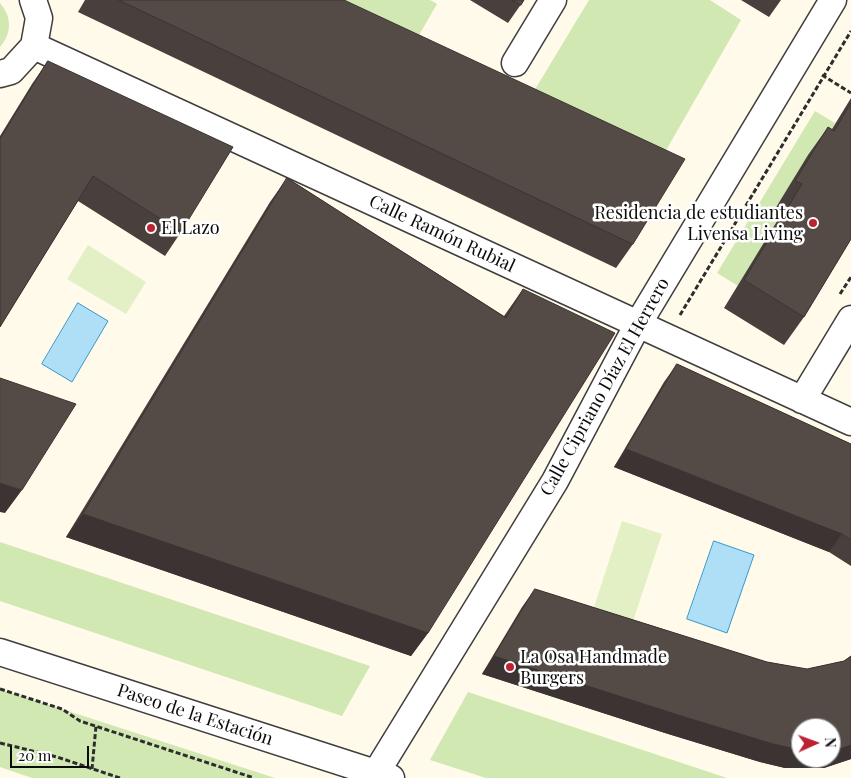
<!DOCTYPE html>
<html>
<head>
<meta charset="utf-8">
<style>
	body { margin:0 }
	#map { position:relative; width:851px; height:778px; overflow:hidden; background:#fffae9; font-family:"Playfair Display",serif }
	canvas { display:block }
	.north { position:absolute; left:791px; top:718px; width:50px; height:50px; box-sizing:border-box; background:#fff; border:1px solid #9d9d9d; border-radius:50%; rotate:88deg; font-size:14px; font-weight:700; line-height:20px; text-align:center; color:#0b0b0b }
	.north::after { content:''; display:block; margin:auto; width:18px; height:22px; background:#bb2332; clip-path:polygon(50% 0,100% 100%,50% 72%,0 100%) }
	.scale { position:absolute; left:10px; top:746px; width:79px; height:22px; box-sizing:border-box; border:2px solid #0b0b0b; border-top:0; padding-left:6px; font-size:15px; line-height:18px; white-space:nowrap; color:#0b0b0b; -webkit-text-stroke:4px #fff; paint-order:stroke }
</style>
</head>
<body>
<div id="map">
<canvas width="851" height="778"></canvas>
<div class="north">N</div>
<div class="scale">20 m</div>
</div>
<script>
const g = document.querySelector('canvas').getContext('2d');
g.lineJoin = 'round';
function fill(path, color) { g.fillStyle = color; g.fill(path, 'evenodd'); }
function strokePath(path, color, width, dash) { g.strokeStyle = color; g.lineWidth = width; g.lineCap = dash ? 'butt' : 'round'; g.setLineDash(dash || []); g.stroke(path); }
function write(font, color, halo, rows, align = 'center') {
  g.font = font + ' "Playfair Display",serif'; g.lineWidth = 5; g.setLineDash([]); g.textBaseline = 'middle'; g.strokeStyle = halo; g.fillStyle = color; for (const [text, x, y, turn = 0] of rows) {
    g.save(); g.translate(x, y); g.rotate((+turn || 0) * Math.PI / 180); g.textAlign = isNaN(turn) ? turn : align; if (halo) g.strokeText(text, 0, 0); g.fillText(text, 0, 0); g.restore();
  }
}
fill(new Path2D(`
	M 325,0 L 430,0 L 437,4 L 415,42 Z
	M 589,0 L 710,0 L 741,20 L 661,159 L 531,96 Z
	M 0,3 C 12,17 12,33 0,47 Z
	M 815,111 L 835,123 L 814,159 L 808,156 L 775,209 L 782,213 L 738,286 L 717,273 Z
	M 0,542 L 370,666 L 342,716 L 0,601 Z
	M 0,689 L 275,778 L 32,778 L 0,767 Z
	M 468,692 L 727,778 L 486,778 L 430,760 Z`), '#d2e8b3');
fill(new Path2D(`
	M 88,245 L 146,282 L 126,314 L 67,279 Z
	M 622,521 L 662,534 L 632,624 L 593,610 Z`), '#e3f0c5');
const water = new Path2D(`
	M 78,303 L 108,321 L 72,382 L 42,364 Z
	M 714,541 L 754,555 L 727,633 L 687,619 Z`);
fill(water, '#aedff6');
strokePath(water, '#3598cd', 1);
const minor = new Path2D(`
	M 34,46 L 851,422
	M 515,63 L 553,0
	M 0,74 L 11,71 L 34,46 L 39,18 L 33,0
	M 802,400 L 851,319
	M 0,652 L 391,778
	M 376,773 L 555,481 L 638,324 L 833,0`);
strokePath(minor, '#3e3e3e', 29);
strokePath(new Path2D(`
	M 822,75 L 851,93
	M 840,294 L 851,277
	M 680,315 L 851,31
	M 0,689 L 62,709 L 80,721 L 254,778
	M 0,743 L 57,757 L 120,778
	M 92,769 L 96,726`), '#2d2d2d', 3, [5, 2.5]);
strokePath(minor, '#fff', 26);
fill(new Path2D(`
	M 85,0 L 344,0 L 633,244 L 616,268 L 78,12 Z
	M 470,0 L 524,0 L 508,23 Z
	M 741,0 L 781,0 L 769,17 Z
	M 48,61 L 181,232 L 165,256 L 78,201 L 0,327 L 0,136 L 32,84 Z
	M 851,98 L 851,239 L 804,317 L 784,345 L 724,308 L 782,213 L 775,209 L 808,155 L 828,127 L 832,129 Z
	M 287,178 L 504,316 L 523,289 L 428,633 L 411,656 L 66,537 L 270,202 Z
	M 677,364 L 851,444 L 851,566 L 829,552 L 614,467 L 664,382 Z
	M 535,589 L 767,662 L 807,669 L 844,661 L 851,656 L 851,759 L 824,768 L 785,768 L 760,762 L 665,733 L 482,674 L 522,607 Z`), '#48403d');
fill(new Path2D(`
	M 626,449 L 842,534 L 829,552 L 614,467 Z
	M 0,483 L 22,490 L 5,513 L 0,512 Z
	M 83,514 L 428,633 L 411,656 L 66,537 Z
	M 494,656 L 801,750 L 801,758 L 831,758 L 831,750 L 851,745 L 851,759 L 824,768 L 785,768 L 760,762 L 665,733 L 482,674 Z`), '#3b3432');
const building = new Path2D(`
	M 119,0 L 344,0 L 685,159 L 633,244 Z
	M 512,0 L 524,0 L 521,5 Z
	M 48,61 L 233,147 L 181,232 L 93,176 L 0,327 L 0,139 Z
	M 851,103 L 851,239 L 804,317 L 744,280 L 802,184 L 795,181 L 828,127 L 834,131 Z
	M 287,178 L 506,318 L 523,289 L 615,333 L 428,633 L 83,514 Z
	M 677,364 L 851,444 L 851,540 L 842,534 L 626,449 Z
	M 0,378 L 76,404 L 22,490 L 0,483 Z
	M 535,589 L 767,662 L 807,669 L 844,661 L 851,656 L 851,745 L 837,750 L 831,750 L 831,728 L 801,728 L 801,750 L 773,744 L 678,715 L 494,656 Z`);
fill(building, '#544b47');
strokePath(building, '#3b3432', 1);
for (const [x, y, r, color] of [
	[813,223,5,"#bb2332"],
	[151,228,5,"#bb2332"],
	[510,667,5,"#bb2332"]
]) { const dot = new Path2D(); dot.arc(x, y, r, 0, 2 * Math.PI); g.fillStyle = color; g.fill(dot); strokePath(dot, '#fff', 2); }
write('18px', '#0b0b0b', '#fff', [
	["Residencia de estudiantes",803,213,"right"],
	["Livensa Living",803,234,"right"],
	["El Lazo",161,228],
	["La Osa Handmade",520,657],
	["Burgers",520,678]
], 'left');
write('18px', '#0b0b0b', '#fff', [
	["Calle Ramón Rubial",442,234,25],
	["Calle Cipriano Díaz El Herrero",605,387,-61],
	["Paseo de la Estación",195,715,18]
]);
</script>
</body>
</html>
